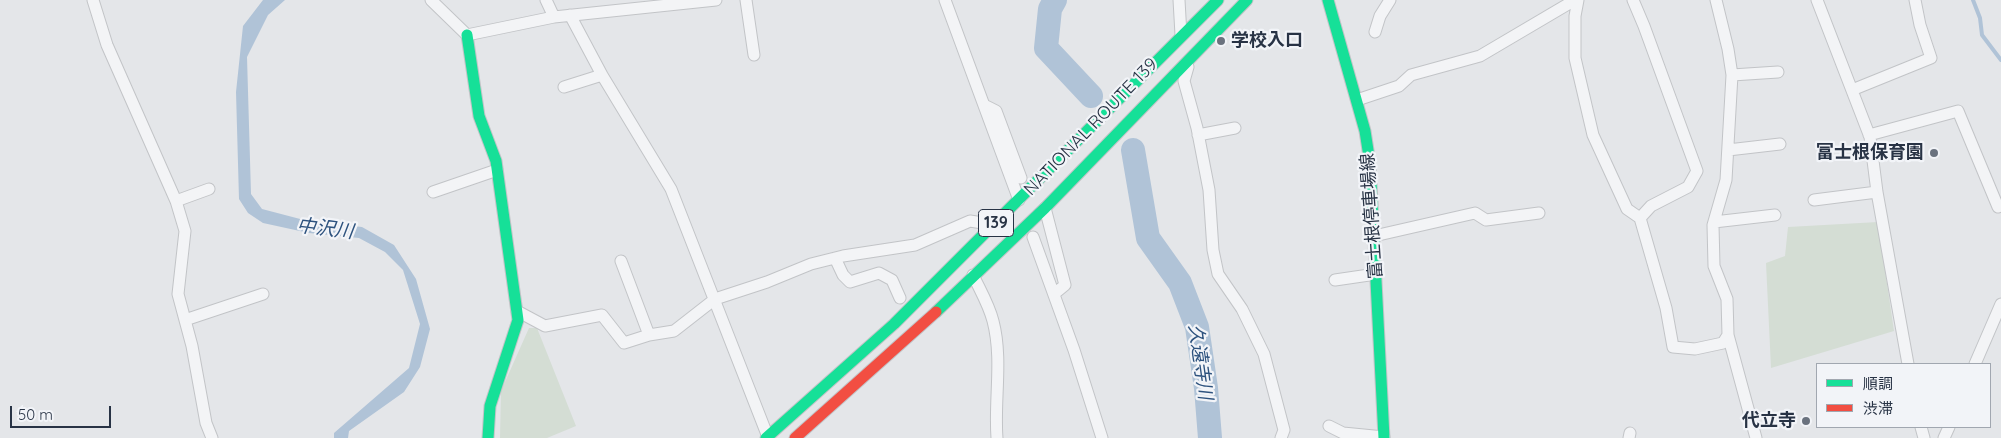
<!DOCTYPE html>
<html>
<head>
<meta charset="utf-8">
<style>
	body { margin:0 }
	#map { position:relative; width:2001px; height:438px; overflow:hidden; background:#e4e6e9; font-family:Quicksand,"Noto Sans JP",sans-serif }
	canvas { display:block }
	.legend { position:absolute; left:1816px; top:363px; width:175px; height:65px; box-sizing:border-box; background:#f2f4f8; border:1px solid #a1a7b0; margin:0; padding:6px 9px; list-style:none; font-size:15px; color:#283345 }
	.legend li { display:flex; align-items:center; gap:10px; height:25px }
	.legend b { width:25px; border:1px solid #a1a7b0 }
	.scale { position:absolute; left:10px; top:406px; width:101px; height:22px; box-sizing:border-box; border:2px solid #283345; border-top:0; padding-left:6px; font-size:15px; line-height:18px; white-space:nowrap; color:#283345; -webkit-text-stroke:4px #f2f4f8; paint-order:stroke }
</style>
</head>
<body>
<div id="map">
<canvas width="2001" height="438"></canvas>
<ul class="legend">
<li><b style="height:6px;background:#16e098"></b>順調</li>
<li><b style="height:6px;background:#f24e42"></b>渋滞</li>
</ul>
<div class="scale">50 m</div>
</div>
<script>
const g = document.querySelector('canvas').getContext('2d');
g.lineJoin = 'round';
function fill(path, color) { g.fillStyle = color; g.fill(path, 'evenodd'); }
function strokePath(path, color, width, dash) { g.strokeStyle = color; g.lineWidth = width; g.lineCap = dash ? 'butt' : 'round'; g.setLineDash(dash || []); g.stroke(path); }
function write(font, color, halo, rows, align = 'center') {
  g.font = font + ' Quicksand,"Noto Sans JP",sans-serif'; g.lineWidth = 4.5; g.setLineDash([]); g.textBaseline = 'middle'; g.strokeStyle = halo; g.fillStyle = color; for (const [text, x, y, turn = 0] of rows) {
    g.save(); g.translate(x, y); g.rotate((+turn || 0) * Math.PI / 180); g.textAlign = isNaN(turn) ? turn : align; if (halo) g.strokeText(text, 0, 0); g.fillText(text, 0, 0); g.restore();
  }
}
fill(new Path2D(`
	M 1878,222 L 1894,331 L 1771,368 L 1766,263 L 1785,256 L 1788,227 Z
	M 529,328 L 537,328 L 576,426 L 547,438 L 500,438 L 501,391 Z`), '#d4ddd4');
fill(new Path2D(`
	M 263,0 L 285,0 L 268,15 L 247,57 L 251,194 L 262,209 L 304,220 L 362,227 L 394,245 L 416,279 L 430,329 L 420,367 L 404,392 L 349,431 L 348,438 L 334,438 L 334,433 L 409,368 L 420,324 L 403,270 L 385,252 L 359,238 L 309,233 L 263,223 L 248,213 L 239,199 L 236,92 L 243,26 Z`), '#b0c3d7');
strokePath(new Path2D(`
	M 1973,0 L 1980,18 L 1982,35 L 2001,60`), '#b0c3d7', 4);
strokePath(new Path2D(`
	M 1055,0 L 1050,9 L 1046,48 L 1091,96
	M 1133,150 L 1148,238 L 1180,283 L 1197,327 L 1206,388 L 1210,438`), '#b0c3d7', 24);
const street = new Path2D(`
	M 93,0 L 107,45 L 176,201 L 185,231 L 178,294 L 192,346 L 206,423 L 212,438
	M 431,0 L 467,35 L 554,17 L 716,0
	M 546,0 L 554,17
	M 746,0 L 754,55
	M 945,0 L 1019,200
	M 1179,0 L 1181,35
	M 1578,0 L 1575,16 L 1575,58 L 1593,135 L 1627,209 L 1640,218
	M 1633,0 L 1644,26 L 1697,171 L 1688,187 L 1651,206 L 1640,218 L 1666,308 L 1673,347 L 1695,349 L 1723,343 L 1728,335 L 1727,299 L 1714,266 L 1713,225 L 1726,180 L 1732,75 L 1728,49 L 1716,0
	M 1817,0 L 1870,137 L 1877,192 L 1908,364
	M 570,15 L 602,75 L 671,189 L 768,437
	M 1375,32 L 1380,16 L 1390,0
	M 1188,67 L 1184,81 L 1197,128 L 1209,190 L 1213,250 L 1218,274 L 1242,309 L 1264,354 L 1284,430 L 1281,438
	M 1732,75 L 1778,72
	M 564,87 L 602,75
	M 1852,90 L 1931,58 L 1920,25 L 1915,0
	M 1357,100 L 1399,86 L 1411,75 L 1480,56 L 1575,0
	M 986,106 L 996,111 L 1021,178
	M 1198,135 L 1235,128
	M 1869,135 L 1958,111 L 1998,207 L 2001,206
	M 1728,150 L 1780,144
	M 433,192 L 497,170
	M 1814,200 L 1877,192
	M 176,201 L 209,189
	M 1045,208 L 1065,285 L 1054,294
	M 1714,222 L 1775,215
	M 1374,236 L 1475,213 L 1486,220 L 1539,213
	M 1033,237 L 1074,350 L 1102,438
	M 835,258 L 843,275 L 850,282 L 879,273 L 892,280 L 900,298
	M 621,261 L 649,335
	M 973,275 C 980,290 989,305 993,321 C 1003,359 994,400 997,438
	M 1335,280 L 1376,274
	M 517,311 L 545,326 L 602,315 L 624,343 L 649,335 L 674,331 L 715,299 L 767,282 L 811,264 L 843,256 L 915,245 L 970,221 L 995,225
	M 185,320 L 263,294
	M 1728,335 L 1756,438
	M 1975,364 L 2001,304
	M 1329,426 L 1343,433 L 1384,437
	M 1921,427 L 1924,438
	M 1629,438 L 1630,433
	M 1944,438 L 1949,427`);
const fast = new Path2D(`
	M 1328,0 L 1365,131 L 1370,163 L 1384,438
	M 467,35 L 479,116 L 496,161 L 518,320 L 490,406 L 488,438
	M 936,312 L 1045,208 L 1247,0
	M 766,438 L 894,324 L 1218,0`);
const jam = new Path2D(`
	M 795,438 L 936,312`);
strokePath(street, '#c2c4c7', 13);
strokePath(fast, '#c2c4c7', 13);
strokePath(jam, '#c2c4c7', 13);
strokePath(street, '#f3f4f6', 11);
strokePath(fast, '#16e098', 11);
strokePath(jam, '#f24e42', 11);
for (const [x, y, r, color] of [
	[1221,41,5,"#6a727e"],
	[1934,153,5,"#6a727e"],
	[1806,421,5,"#6a727e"]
]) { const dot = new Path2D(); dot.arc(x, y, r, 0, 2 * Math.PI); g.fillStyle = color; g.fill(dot); strokePath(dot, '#f2f4f8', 2); }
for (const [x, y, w] of [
	[996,223,35]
]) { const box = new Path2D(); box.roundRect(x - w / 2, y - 13.5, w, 27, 4); g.fillStyle = '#f2f4f8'; g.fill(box); strokePath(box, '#283345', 1); }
write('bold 16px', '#283345', null, [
	["139",996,223]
]);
write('bold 18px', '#283345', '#f2f4f8', [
	["学校入口",1231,41,"left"],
	["富士根保育園",1924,153],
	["代立寺",1796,421]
], 'right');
write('18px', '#283345', '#f2f4f8', [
	["NATIONAL ROUTE 139",1091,127,-46],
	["富士根停車場線",1372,216,-94]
]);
write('italic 19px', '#2d527e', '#f2f4f8', [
	["中沢川",325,229,7],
	["久遠寺川",1200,362,82]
]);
</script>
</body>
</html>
